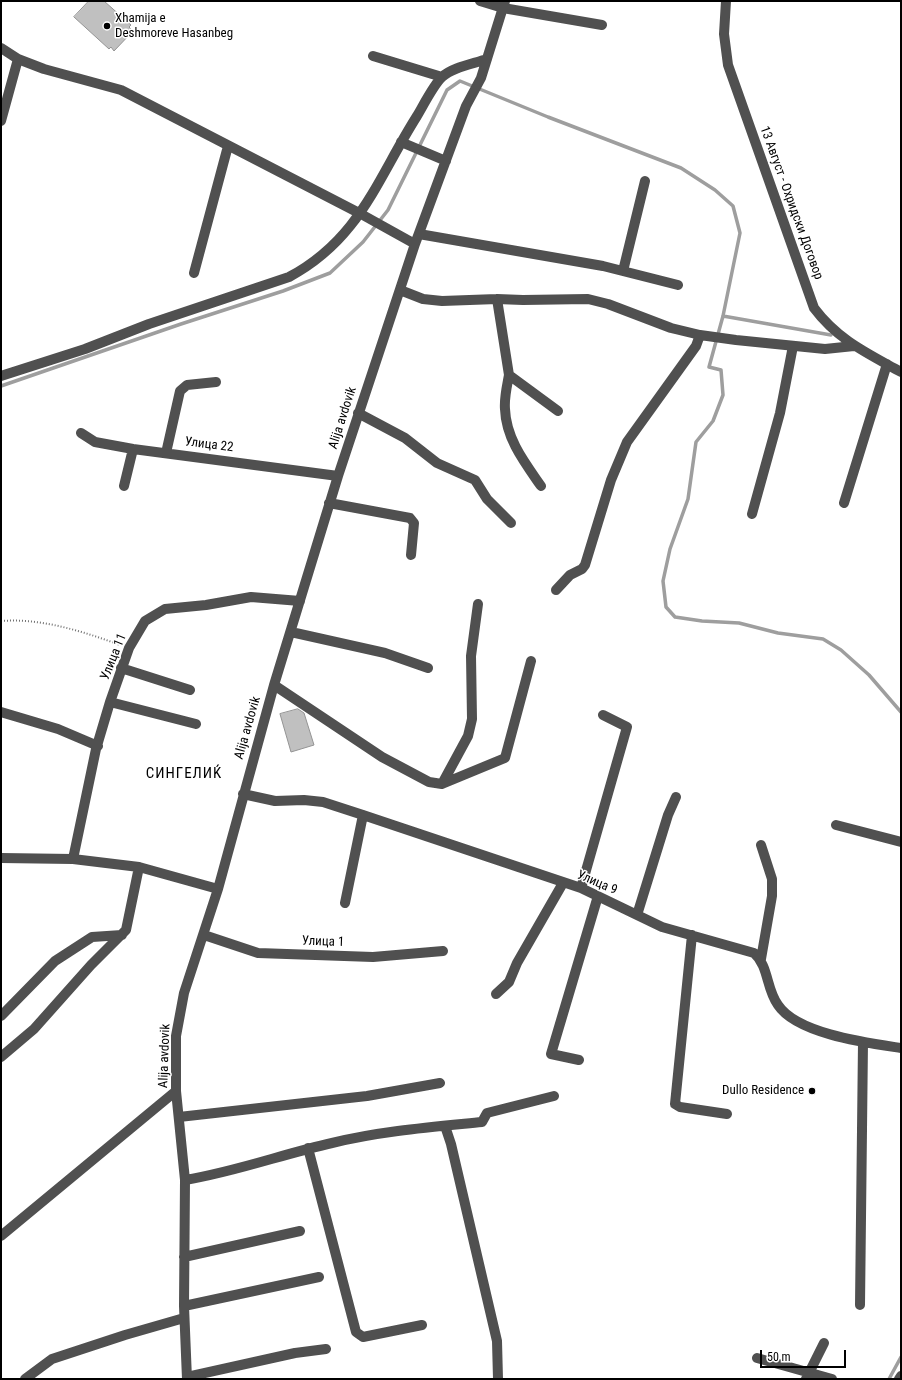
<!DOCTYPE html>
<html>
<head>
<meta charset="utf-8">
<style>
	body { margin:0 }
	#map { position:relative; width:902px; height:1380px; overflow:hidden; background:#fff; font-family:"Roboto Condensed",sans-serif }
	canvas { display:block }
	.frame { position:absolute; inset:0; border:2px solid #000; pointer-events:none }
	.scale { position:absolute; left:760px; top:1350px; width:86px; height:18px; box-sizing:border-box; border:2px solid #000; border-top:0; padding-left:5px; font-size:12px; line-height:14px; white-space:nowrap; color:#000; -webkit-text-stroke:3px #fff; paint-order:stroke }
</style>
</head>
<body>
<div id="map">
<canvas width="902" height="1380"></canvas>
<div class="frame"></div>
<div class="scale">50 m</div>
</div>
<script>
const g = document.querySelector('canvas').getContext('2d');
g.lineJoin = 'round';
function strokePath(path, color, width, dash) { g.strokeStyle = color; g.lineWidth = width; g.lineCap = dash ? 'butt' : 'round'; g.setLineDash(dash || []); g.stroke(path); }
function fill(path, color) { g.fillStyle = color; g.fill(path, 'evenodd'); }
function write(font, color, halo, rows, align = 'center') {
  g.font = font + ' "Roboto Condensed",sans-serif'; g.lineWidth = 3; g.setLineDash([]); g.textBaseline = 'middle'; g.strokeStyle = halo; g.fillStyle = color; for (const [text, x, y, turn = 0] of rows) {
    g.save(); g.translate(x, y); g.rotate((+turn || 0) * Math.PI / 180); g.textAlign = isNaN(turn) ? turn : align; if (halo) g.strokeText(text, 0, 0); g.fillText(text, 0, 0); g.restore();
  }
}
strokePath(new Path2D(`
	M 723,316 L 831,335
	M 1,386 L 181,324 L 283,291 L 330,273 L 363,242 L 388,210 L 447,90 L 460,81 L 548,117 L 681,168 L 715,190 L 733,206 L 740,233 L 723,316 L 709,367 L 721,370 L 723,395 L 713,421 L 696,442 L 688,499 L 670,549 L 663,581 L 666,607 L 675,617 L 702,621 L 739,623 L 778,633 L 823,639 L 841,650 L 869,675 L 901,712
	M 889,1379 L 901,1357`), '#9e9e9e', 3.5);
const building = new Path2D(`
	M 89,1 L 104,1 L 131,25 L 129,27 L 133,31 L 114,51 L 111,47 L 109,49 L 74,17 Z
	M 298,709 L 304,713 L 314,745 L 291,752 L 280,714 Z`);
fill(building, '#c0c0c0');
strokePath(building, '#949494', 1);
strokePath(new Path2D(`
	M 1,621 C 41,618 82,631 120,645`), '#727272', 2, [1, 2]);
strokePath(new Path2D(`
	M 480,1 L 503,8 L 602,25
	M 726,1 L 724,34 L 728,65 L 814,308 C 838,340 867,353 901,372
	M 1,48 L 18,59 L 44,69 L 121,90 L 361,214 L 415,244
	M 373,56 L 442,77
	M 1,121 L 18,59
	M 401,142 L 446,161
	M 419,234 L 603,266 L 678,285
	M 623,271 L 645,181
	M 194,273 L 228,146
	M 400,290 L 423,299 L 442,301 L 497,299 L 523,300 L 588,299 L 608,304 L 671,328 L 700,335 L 736,340 L 825,349 L 854,346
	M 497,299 L 509,375 L 558,411
	M 509,375 C 507,386 504,398 505,409 C 506,439 525,463 541,486
	M 1,376 L 85,349 L 149,324 L 289,277 C 360,239 377,179 417,116 C 423,106 434,84 442,77 C 453,67 473,64 487,59
	M 358,413 L 405,438 L 437,463 L 475,480 L 487,499 L 511,523
	M 81,433 L 95,442 L 133,449 L 338,476
	M 166,453 L 180,391 L 187,385 L 216,382
	M 124,486 L 133,449
	M 329,503 L 410,518 L 414,523 L 411,555
	M 844,503 L 887,364
	M 752,514 L 780,413 L 793,346
	M 556,590 L 570,575 L 582,569 L 585,565 L 611,480 L 627,442 L 696,346 L 700,335
	M 291,632 L 385,653 L 428,668
	M 121,668 L 190,690
	M 274,685 L 382,757 L 429,782 L 442,784 L 505,758 L 531,661
	M 110,702 L 196,724
	M 1,712 L 58,729 L 98,746
	M 442,784 L 468,736 L 472,719 L 471,656 L 478,604
	M 243,794 L 275,801 L 304,800 L 323,802 L 363,815 L 581,888 L 662,927 L 754,953 C 769,966 766,989 778,1005 C 797,1034 868,1043 901,1048
	M 836,825 L 901,842
	M 1,858 L 73,859 L 139,867 L 218,889
	M 73,859 L 96,749 L 110,702 L 129,648 L 145,621 L 165,609 L 206,605 L 251,597 L 300,601
	M 581,888 L 627,727 L 603,715
	M 345,903 L 363,815
	M 637,915 L 668,815 L 676,797
	M 204,935 L 258,953 L 373,957 L 443,951
	M 692,935 L 675,1104 L 680,1107 L 727,1114
	M 761,959 L 772,896 L 772,879 L 761,845
	M 496,994 L 509,982 L 517,963 L 563,883
	M 1,1016 L 55,961 L 92,937 L 122,935
	M 1,1057 L 34,1029 L 91,965 L 126,930 L 139,867
	M 579,1060 L 551,1054 L 598,896
	M 179,1117 L 367,1096 L 440,1083
	M 445,1126 L 451,1144 L 497,1341 L 498,1379
	M 308,1148 L 356,1332 L 363,1337 L 422,1325
	M 185,1180 C 235,1172 283,1154 332,1143 C 381,1131 432,1127 482,1122 L 487,1113 L 554,1096
	M 1,1236 L 176,1091
	M 184,1257 L 300,1231
	M 860,1305 L 863,1042
	M 184,1306 L 319,1277
	M 757,1358 L 832,1379
	M 187,1377 L 295,1353 L 326,1349
	M 25,1379 L 52,1359 L 125,1335 L 184,1318
	M 187,1379 L 184,1306 L 185,1180 L 176,1091 L 176,1036 L 184,993 L 218,889 L 274,685 L 338,476 L 415,244 L 466,106 L 481,78 L 505,1
	M 806,1379 L 824,1343
	M 899,1379 L 901,1376`), '#505050', 10);
for (const [x, y, r, color] of [
	[107,26,4,"#000"],
	[812,1091,4,"#000"]
]) { const dot = new Path2D(); dot.arc(x, y, r, 0, 2 * Math.PI); g.fillStyle = color; g.fill(dot); strokePath(dot, '#fff', 1.5); }
write('13px', '#000', '#fff', [
	["Xhamija e",115,19],
	["Deshmoreve Hasanbeg",115,34],
	["Dullo Residence",804,1091,"right"]
], 'left');
write('13px', '#000', '#fff', [
	["13 Август - Охридски Договор",791,203,70],
	["Alija avdovik",343,418,-72],
	["Улица 22",209,445,7],
	["Улица 11",114,657,-68],
	["Alija avdovik",248,728,-74],
	["Улица 9",597,883,23],
	["Улица 1",323,942,2],
	["Alija avdovik",165,1056,-88]
]);
g.letterSpacing = '1px';
write('15px', '#000', '#fff', [
	["СИНГЕЛИЌ",184,774]
]);
g.letterSpacing = '0px';
</script>
</body>
</html>
